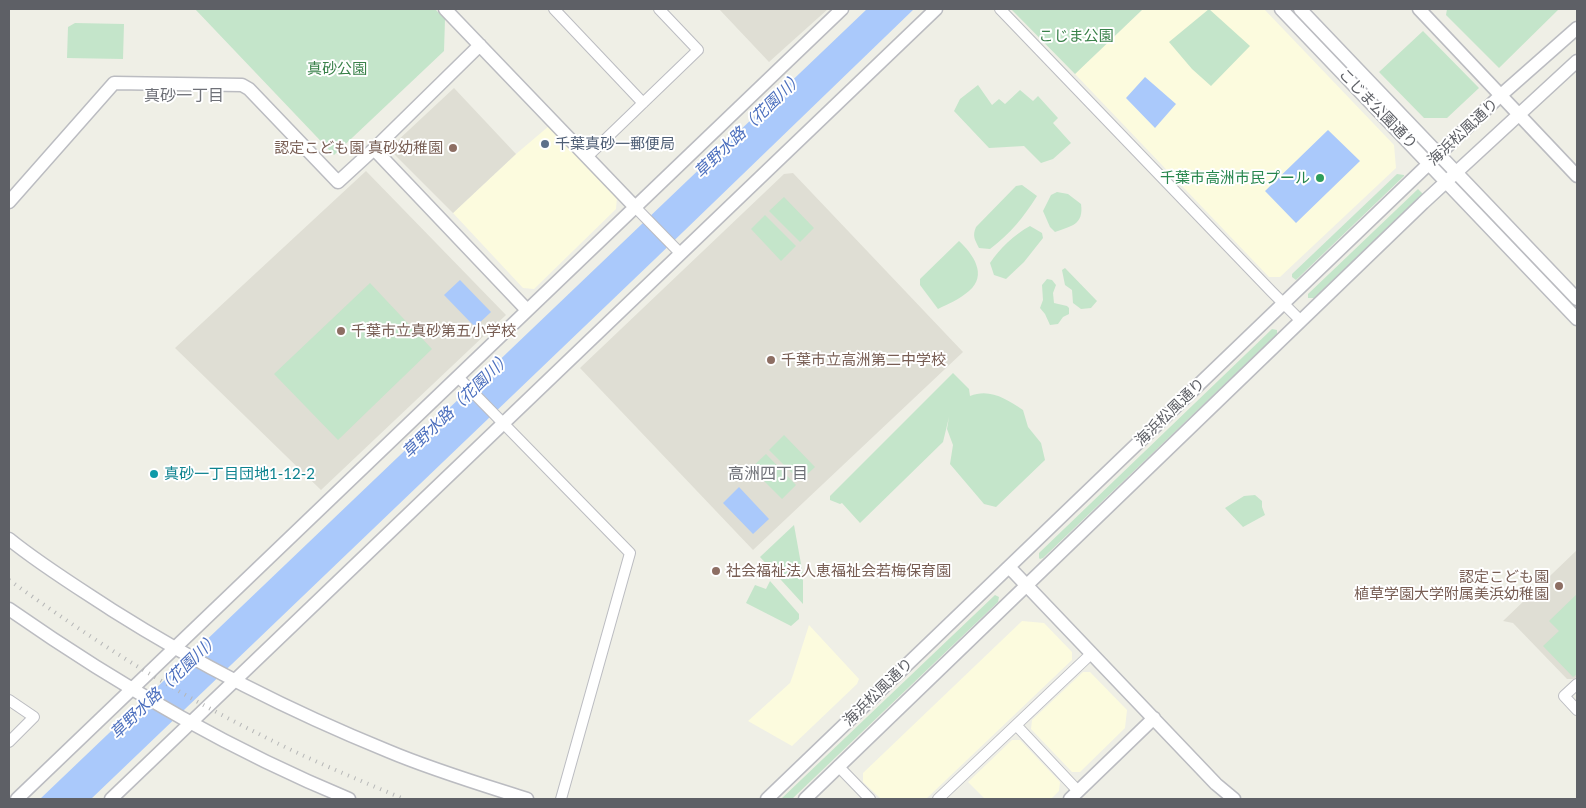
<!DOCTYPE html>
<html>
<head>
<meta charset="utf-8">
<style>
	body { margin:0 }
	#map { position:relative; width:1586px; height:808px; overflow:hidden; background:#efefe6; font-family:Lato,sans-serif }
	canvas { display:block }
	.frame { position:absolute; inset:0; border:10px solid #5e6066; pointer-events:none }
</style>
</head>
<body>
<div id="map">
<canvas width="1586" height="808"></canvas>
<div class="frame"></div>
</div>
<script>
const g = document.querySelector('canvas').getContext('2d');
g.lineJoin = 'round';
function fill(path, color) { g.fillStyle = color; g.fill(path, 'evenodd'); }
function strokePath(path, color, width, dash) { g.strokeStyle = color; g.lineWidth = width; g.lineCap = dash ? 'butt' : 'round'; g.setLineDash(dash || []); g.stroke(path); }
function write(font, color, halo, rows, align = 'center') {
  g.font = font + ' Lato,"Noto Sans JP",sans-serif'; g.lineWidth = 4; g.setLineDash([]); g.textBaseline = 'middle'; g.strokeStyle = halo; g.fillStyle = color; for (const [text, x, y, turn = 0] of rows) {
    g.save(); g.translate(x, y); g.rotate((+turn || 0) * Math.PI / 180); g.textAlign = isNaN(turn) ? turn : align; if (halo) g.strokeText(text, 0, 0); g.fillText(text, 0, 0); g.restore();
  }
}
fill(new Path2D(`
	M 1143,9 L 1264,9 L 1394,145 L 1396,168 L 1280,277 L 1269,277 L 1075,74 Z
	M 549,126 L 617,197 L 616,209 L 534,289 L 523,288 L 453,213 L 516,154 Z
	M 1022,621 L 1044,623 L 1072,652 L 1072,660 L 926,799 L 881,799 L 863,782 L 863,773 Z
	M 809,625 L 859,679 L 857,684 L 792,746 L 748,721 L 790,683 L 793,675 Z
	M 1083,672 L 1090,672 L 1127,710 L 1125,728 L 1080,772 L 1072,772 L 1031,729 L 1032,720 Z
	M 1012,740 L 1020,740 L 1060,782 L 1059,791 L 1051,799 L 985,799 L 968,782 Z`), '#fcfbde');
fill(new Path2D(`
	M 719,9 L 828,9 L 769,62 Z
	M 454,88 L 516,154 L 453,213 L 394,154 L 395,143 Z
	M 366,171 L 506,315 L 321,490 L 175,348 Z
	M 793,173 L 963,352 L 753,550 L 580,368 L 784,174 Z
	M 1577,550 L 1577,676 L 1574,679 L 1567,679 L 1513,623 L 1503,621 Z`), '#dfded4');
fill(new Path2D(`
	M 195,9 L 435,9 L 445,19 L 444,51 L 334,155 Z
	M 1011,9 L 1143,9 L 1075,74 Z
	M 1209,9 L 1250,46 L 1211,86 L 1192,69 L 1169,42 Z
	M 1447,9 L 1559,9 L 1499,68 L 1446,15 Z
	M 75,23 L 124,24 L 123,59 L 67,58 L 68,27 Z
	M 1423,31 L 1479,88 L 1447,118 L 1424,118 L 1379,72 Z
	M 978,85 L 992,105 L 999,99 L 1005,104 L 1020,90 L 1033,101 L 1038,96 L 1058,118 L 1053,123 L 1071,143 L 1053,159 L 1041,163 L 1024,146 L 989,148 L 954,111 L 960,99 Z
	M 1397,174 L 1404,175 L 1404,176 L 1296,280 L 1292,277 L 1292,274 Z
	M 1022,185 L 1037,196 C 1023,218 1011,233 990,249 L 979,248 C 975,240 972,236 976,227 L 1016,186 Z
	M 1418,189 L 1423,194 L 1314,298 L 1308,298 L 1308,294 Z
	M 1057,192 L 1068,194 L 1081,204 C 1084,225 1071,226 1055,232 L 1050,227 L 1043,211 L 1051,195 Z
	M 784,197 L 814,228 L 800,242 L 769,211 Z
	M 765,215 L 796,246 L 781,261 L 751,229 Z
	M 1030,226 L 1042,233 L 1043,238 L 1024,262 L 1006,279 L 994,275 L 990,263 C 999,249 1015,234 1030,226 Z
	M 959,241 C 973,254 988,275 969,291 C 960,299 948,304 938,309 L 920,285 L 920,279 Z
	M 1065,268 L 1097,301 L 1091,308 L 1081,309 L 1073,303 L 1072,290 L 1065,285 L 1062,270 Z
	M 1047,279 L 1052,280 L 1056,285 L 1053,293 L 1054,303 L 1067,306 L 1069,308 L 1069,314 L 1063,317 L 1058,324 L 1050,325 L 1045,314 L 1040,308 L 1043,300 L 1042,285 Z
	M 370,283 L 432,349 L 338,440 L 274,374 Z
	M 1272,329 L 1277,330 L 1277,334 L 1043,558 L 1040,559 L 1039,558 L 1039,553 Z
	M 953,373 L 969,389 L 970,396 C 990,388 1006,399 1023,410 L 1028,427 L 1041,443 L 1045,460 L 996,507 L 984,504 L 950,464 L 953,445 L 947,429 L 949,417 L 943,442 L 860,523 L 842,503 L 840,504 L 830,500 L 830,496 Z
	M 784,435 L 815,467 L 800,481 L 769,450 Z
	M 766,454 L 796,485 L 782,499 L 751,468 Z
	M 1255,495 L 1262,501 L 1262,507 L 1265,515 L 1243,527 L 1225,508 L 1244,496 Z
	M 794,525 L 803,575 L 803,604 L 760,557 Z
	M 770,581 L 799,614 L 799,619 L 791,626 L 746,603 L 755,585 L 766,589 Z
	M 1577,594 L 1577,674 L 1573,677 L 1543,646 L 1559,631 L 1549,621 Z
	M 995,595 L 999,597 L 998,602 L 792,799 L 781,799 Z`), '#c4e5ca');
fill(new Path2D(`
	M 867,9 L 914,9 L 655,259 L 91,799 L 40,799 Z
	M 1145,77 L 1176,104 L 1155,128 L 1126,98 Z
	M 1328,130 L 1360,161 L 1296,223 L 1265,191 Z
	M 460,280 L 491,312 L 475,327 L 444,295 Z
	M 739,487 L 769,519 L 753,534 L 723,503 Z`), '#aac9fb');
const minor = new Path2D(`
	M 554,9 L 643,103
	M 1000,9 L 1271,291 L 1301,321
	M 587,157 L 698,50 L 659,9
	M 635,207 L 680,253
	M 458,377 L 630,553 L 561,799
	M 1577,684 L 1564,696 L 1577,710
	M 9,700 L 34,717 L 9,742
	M 1016,725 L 1078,791
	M 838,766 L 870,799
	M 938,799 L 1092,653`);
const tertiary = new Path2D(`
	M 445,9 L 635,207
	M 1281,9 L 1577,319
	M 1300,9 L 1577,299
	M 1419,9 L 1577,176
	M 374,149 L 527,310
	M 9,202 L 114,83 L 242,85 L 249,89 L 338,182 L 374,149 L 480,45
	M 9,539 C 41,565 77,587 112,610 C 199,665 292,712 388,751 C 433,770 480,784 527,799
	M 1009,567 L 1216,784 L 1234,799
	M 9,609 C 115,683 230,750 349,799
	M 17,799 L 842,9
	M 111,799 L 936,9
	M 767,799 L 1439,154 L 1501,95 L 1577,28
	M 805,799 L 1423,203 L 1577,61
	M 1070,799 L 1154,718`);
strokePath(minor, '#bbbcc1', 12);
strokePath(tertiary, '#bbbcc1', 15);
strokePath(minor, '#fff', 10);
strokePath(tertiary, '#fff', 12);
strokePath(new Path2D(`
	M 9,580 C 87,636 168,689 255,732 C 303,757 354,778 404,799`), '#b6b7b7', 4, [1, 6]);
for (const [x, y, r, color] of [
	[545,144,5,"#5c6f8a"],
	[453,148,5,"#8d6e63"],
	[1320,178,5,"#2e9e5b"],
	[341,331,5,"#8d6e63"],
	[771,360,5,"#8d6e63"],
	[154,474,5,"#0f9aa8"],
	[716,571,5,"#8d6e63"],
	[1559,586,5,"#8d6e63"]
]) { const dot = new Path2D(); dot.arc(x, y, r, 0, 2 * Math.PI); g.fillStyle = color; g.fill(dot); strokePath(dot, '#fff', 2); }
write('15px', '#398149', '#fff', [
	["こじま公園",1076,36],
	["真砂公園",337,69]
]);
write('15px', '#5e6066', '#fff', [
	["こじま公園通り",1378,109,46],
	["海浜松風通り",1463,132,-43],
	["海浜松風通り",1170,412,-44],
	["海浜松風通り",878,692,-44]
]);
write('15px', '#4e5e75', '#fff', [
	["千葉真砂一郵便局",555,144]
], 'left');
write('15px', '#785e54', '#fff', [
	["認定こども園 真砂幼稚園",443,148,"right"],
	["千葉市立真砂第五小学校",351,331],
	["千葉市立高洲第二中学校",781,360],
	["社会福祉法人恵福祉会若梅保育園",726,571],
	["認定こども園",1549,577,"right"],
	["植草学園大学附属美浜幼稚園",1549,594,"right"]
], 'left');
write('15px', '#27864d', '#fff', [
	["千葉市高洲市民プール",1310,178]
], 'right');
write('15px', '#0d838f', '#fff', [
	["真砂一丁目団地1-12-2",164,474]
], 'left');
write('16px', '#6f7178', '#fff', [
	["真砂一丁目",184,96],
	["高洲四丁目",768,474]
]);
write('italic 16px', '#4d70be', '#fff', [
	["草野水路（花園川）",749,125,-44],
	["草野水路（花園川）",457,405,-44],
	["草野水路（花園川）",165,686,-44]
]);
</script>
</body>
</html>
